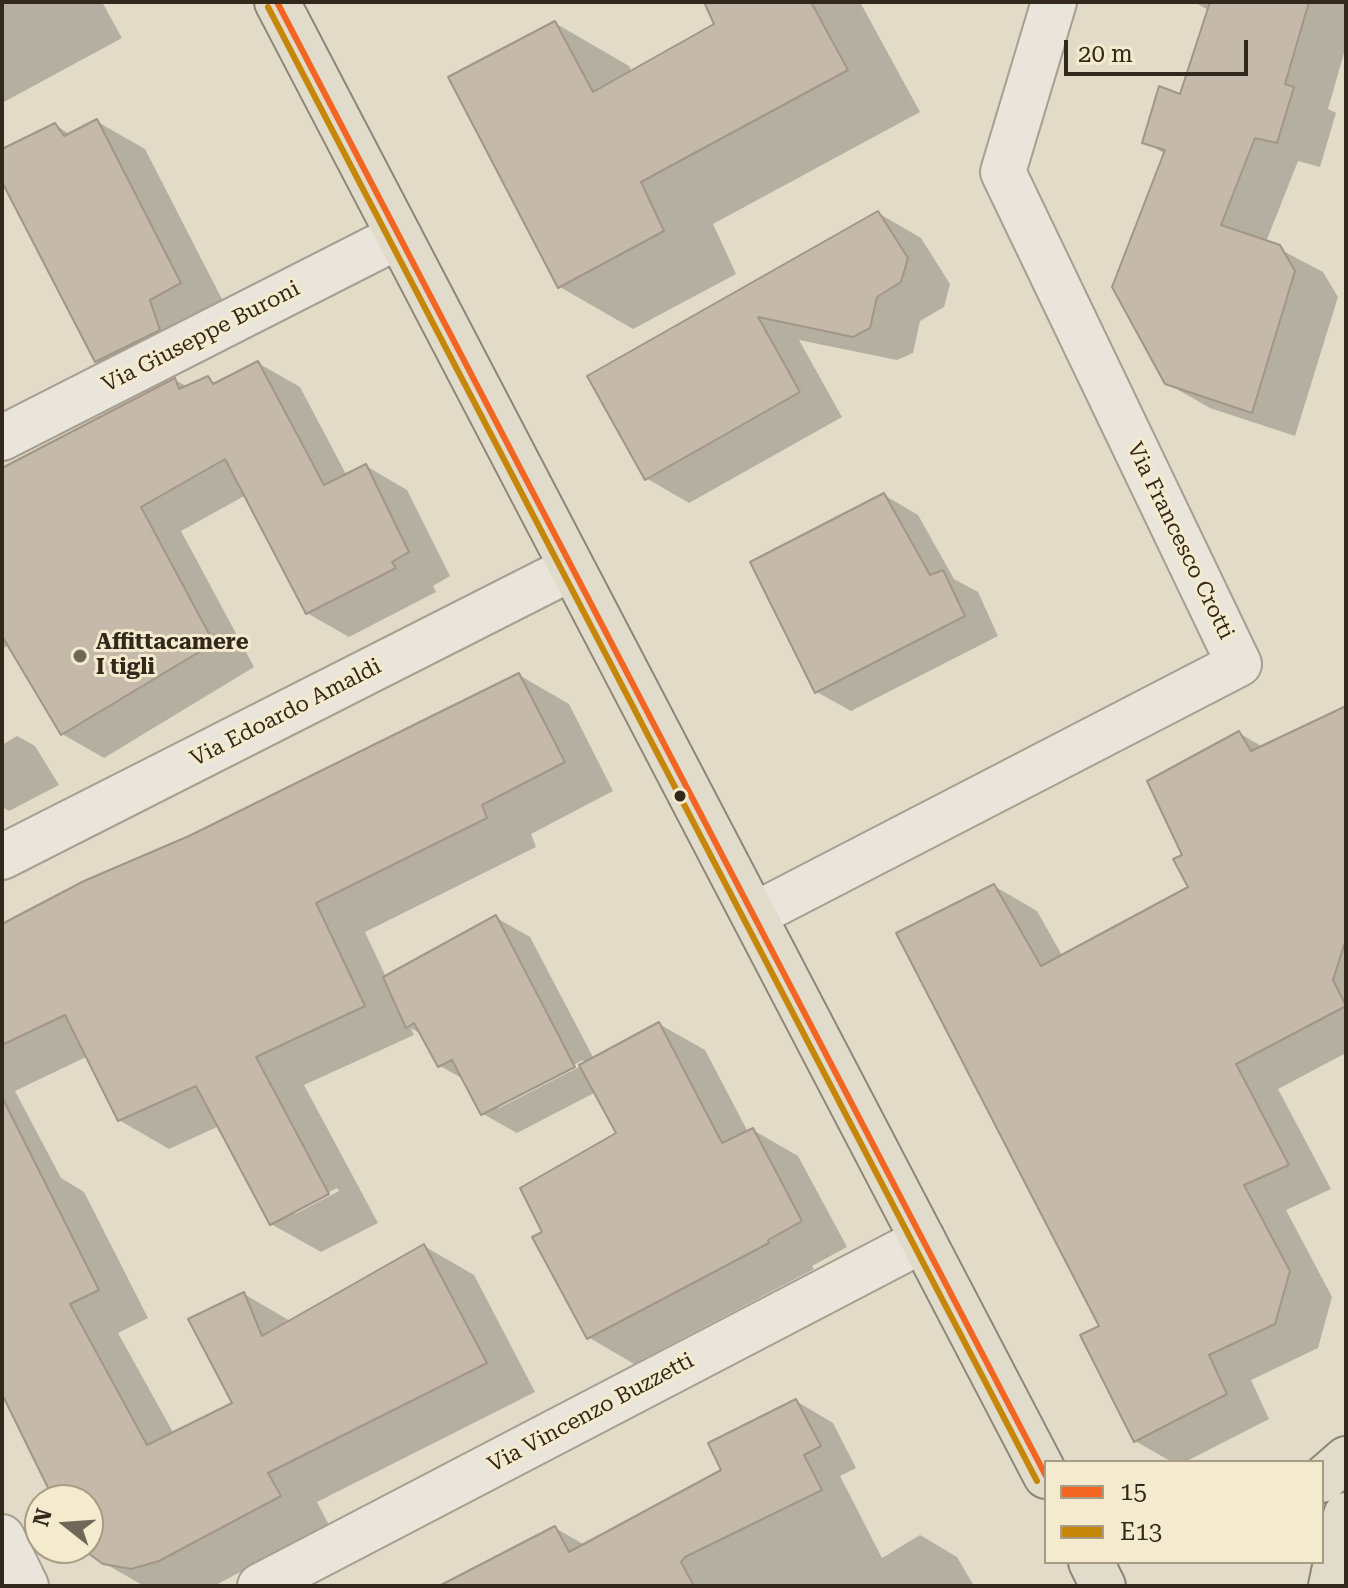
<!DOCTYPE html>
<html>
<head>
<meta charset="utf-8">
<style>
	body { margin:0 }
	#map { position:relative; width:1348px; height:1588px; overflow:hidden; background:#e2dbc8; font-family:"Roboto Serif",serif }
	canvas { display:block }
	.frame { position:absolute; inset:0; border:4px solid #33281c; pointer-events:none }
	.legend { position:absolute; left:1044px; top:1460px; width:280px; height:104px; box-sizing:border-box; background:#f4eacd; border:2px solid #a79c86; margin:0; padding:10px 14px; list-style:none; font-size:24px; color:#33281c }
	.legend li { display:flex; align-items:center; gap:16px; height:40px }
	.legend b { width:40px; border:2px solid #a79c86 }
	.north { position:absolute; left:24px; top:1484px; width:80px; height:80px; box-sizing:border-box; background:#f4eacd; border:2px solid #a79c86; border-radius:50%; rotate:287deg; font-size:22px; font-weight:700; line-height:32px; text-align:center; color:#33281c }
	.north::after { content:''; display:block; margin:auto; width:28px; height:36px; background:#706758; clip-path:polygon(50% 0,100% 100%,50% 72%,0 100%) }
	.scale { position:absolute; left:1064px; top:40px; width:184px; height:36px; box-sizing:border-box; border:4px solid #33281c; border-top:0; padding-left:10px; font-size:24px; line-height:28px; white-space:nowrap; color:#33281c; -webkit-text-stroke:6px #f4eacd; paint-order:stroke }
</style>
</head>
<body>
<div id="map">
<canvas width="1348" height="1588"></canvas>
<div class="frame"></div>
<ul class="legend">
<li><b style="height:10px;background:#f26522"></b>15</li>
<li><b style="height:10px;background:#c68607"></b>E13</li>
</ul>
<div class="north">N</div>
<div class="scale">20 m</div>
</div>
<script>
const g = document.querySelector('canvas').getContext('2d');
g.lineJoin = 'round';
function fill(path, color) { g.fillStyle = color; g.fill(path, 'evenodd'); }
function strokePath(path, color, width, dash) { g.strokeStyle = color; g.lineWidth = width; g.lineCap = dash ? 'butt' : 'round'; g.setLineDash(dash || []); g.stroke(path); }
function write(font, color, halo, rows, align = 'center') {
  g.font = font + ' "Roboto Serif",serif'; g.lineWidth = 6; g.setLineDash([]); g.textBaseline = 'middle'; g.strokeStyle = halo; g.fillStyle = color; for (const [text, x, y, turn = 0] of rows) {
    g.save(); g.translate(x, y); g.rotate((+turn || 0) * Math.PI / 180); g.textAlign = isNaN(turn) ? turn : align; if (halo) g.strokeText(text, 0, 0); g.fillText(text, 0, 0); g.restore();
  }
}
fill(new Path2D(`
	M 2,2 L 102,2 L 122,38 L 2,103 Z
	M 706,2 L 860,2 L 920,112 L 713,224 L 736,274 L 633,329 L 560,287 L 555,23 L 629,66 L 632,72 L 717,25 Z
	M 1194,2 L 1346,2 L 1346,46 L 1328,109 L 1336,113 L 1320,167 L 1298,161 L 1266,242 L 1323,272 L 1338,297 L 1295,436 L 1210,408 L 1166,383 L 1165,154 L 1145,142 L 1181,97 L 1210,11 Z
	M 96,121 L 145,149 L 228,311 L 145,389 L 97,361 L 2,178 L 2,151 L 55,125 L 71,135 Z
	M 878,213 L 921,238 L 950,284 L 944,307 L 920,321 L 913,353 L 897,360 L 799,340 L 842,417 L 689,503 L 646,478 L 589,377 Z
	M 258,363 L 300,387 L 347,476 L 366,466 L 407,490 L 450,576 L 433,586 L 436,592 L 349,637 L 307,613 L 246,495 L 181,531 L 254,667 L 104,758 L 62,734 L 9,645 L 2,649 L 2,470 L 175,380 L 188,387 L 208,379 L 217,384 Z
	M 884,495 L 918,515 L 954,579 L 978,592 L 998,636 L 851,711 L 817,692 Z
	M 519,675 L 569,704 L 613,791 L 531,834 L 536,847 L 365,932 L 386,977 L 495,917 L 530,937 L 594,1059 L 659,1024 L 705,1050 L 748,1132 L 753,1130 L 798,1156 L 847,1247 L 812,1266 L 814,1269 L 634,1364 L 588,1337 L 545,1233 L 619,1134 L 596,1092 L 517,1133 L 483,1114 L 465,1080 L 440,1066 L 423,1035 L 411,1028 L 414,1035 L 304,1085 L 378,1223 L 321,1252 L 271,1224 L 219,1126 L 169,1149 L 119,1120 L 88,1056 L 15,1091 L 61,1178 L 84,1192 L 148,1318 L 118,1333 L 174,1434 L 235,1404 L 244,1294 L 292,1322 L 424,1246 L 474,1275 L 535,1392 L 317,1502 L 329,1525 L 214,1586 L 144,1586 L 104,1563 L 88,1548 L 88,1500 L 56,1500 L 2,1393 L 2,926 L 190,838 ZM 583,1060 L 585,1064 L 499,1108 L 499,1104 ZM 337,1188 L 339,1191 L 295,1214 L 295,1209 Z
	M 1346,708 L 1346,1053 L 1278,1089 L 1331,1189 L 1286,1210 L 1332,1297 L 1318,1348 L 1251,1380 L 1269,1419 L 1185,1462 L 1172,1462 L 1135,1441 L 1101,1326 L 994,886 L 1037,911 L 1063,957 L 1191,888 L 1185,856 L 1239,733 L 1263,747 Z
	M 17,736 L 35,746 L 59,785 L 9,811 L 2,807 L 2,745 Z
	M 796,1401 L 833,1423 L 856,1468 L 840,1476 L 882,1558 L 920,1535 L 957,1557 L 974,1586 L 449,1586 L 555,1528 L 585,1545 L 723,1471 Z`), '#0003');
const building = new Path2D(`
	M 704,2 L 811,2 L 848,70 L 641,182 L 664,231 L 558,288 L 448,77 L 555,21 L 593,92 L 714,24 Z
	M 1210,2 L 1309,2 L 1285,84 L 1294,87 L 1277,143 L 1255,138 L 1221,225 L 1280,245 L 1295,271 L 1252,413 L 1165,384 L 1112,287 L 1165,150 L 1142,143 L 1159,86 L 1180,94 Z
	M 97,119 L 181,283 L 150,300 L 160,330 L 95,362 L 2,182 L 2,149 L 55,123 L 64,136 Z
	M 878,211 L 908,258 L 901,282 L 877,297 L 870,328 L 853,337 L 758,317 L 800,392 L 645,480 L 587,376 Z
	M 258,361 L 324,485 L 366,464 L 409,552 L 392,562 L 396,568 L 306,614 L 225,459 L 141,507 L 214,643 L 61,735 L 2,636 L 2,468 L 175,378 L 179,389 L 208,376 L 213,384 Z
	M 884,493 L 930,575 L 943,570 L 965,616 L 815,693 L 750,562 Z
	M 519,673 L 565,762 L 482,805 L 487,818 L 316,903 L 365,1006 L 256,1057 L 329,1194 L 270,1225 L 196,1086 L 118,1121 L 65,1015 L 2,1045 L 2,924 L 84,881 L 189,836 Z
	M 1346,706 L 1346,939 L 1333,980 L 1346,1006 L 1236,1064 L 1289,1165 L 1244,1185 L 1290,1271 L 1275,1324 L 1209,1355 L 1227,1394 L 1134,1442 L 1080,1335 L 1099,1326 L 896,933 L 994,884 L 1041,966 L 1188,887 L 1173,859 L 1182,855 L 1147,781 L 1239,731 L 1251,751 Z
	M 496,915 L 575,1067 L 481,1115 L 452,1060 L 438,1067 L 414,1023 L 406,1028 L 383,977 Z
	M 659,1022 L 722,1143 L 753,1128 L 802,1221 L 768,1240 L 769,1243 L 587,1339 L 532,1237 L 542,1232 L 520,1188 L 616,1133 L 579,1065 Z
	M 2,1097 L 99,1290 L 70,1304 L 147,1445 L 232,1403 L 188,1319 L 244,1292 L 262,1336 L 424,1244 L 487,1363 L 268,1473 L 281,1496 L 159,1561 L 131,1569 L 103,1564 L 81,1548 L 88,1548 L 88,1500 L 54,1500 L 2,1394 Z
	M 796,1399 L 821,1446 L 804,1455 L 822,1490 L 685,1557 L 681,1562 L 694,1586 L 439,1586 L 555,1526 L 569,1552 L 721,1470 L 708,1443 Z`);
fill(building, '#c5b9a9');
strokePath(building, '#a19688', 2);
const minor = new Path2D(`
	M 2,438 L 399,236
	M 2,857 L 570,569
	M 754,915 L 1239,664 L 1003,172 L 1054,2
	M 2,1537 L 26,1586
	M 260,1586 L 923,1240`);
const major = new Path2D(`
	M 277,2 L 1046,1476
	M 1322,1480 L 1346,1459
	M 1091,1562 L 1103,1586
	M 1331,1586 L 1346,1515`);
strokePath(minor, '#a69f92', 48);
strokePath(major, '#8c8579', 48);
strokePath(minor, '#eae5da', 44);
strokePath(major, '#e1dbcb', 44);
strokePath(new Path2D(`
	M 277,2 L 1046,1476`), '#f26522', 6);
strokePath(new Path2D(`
	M 268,7 L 1037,1481`), '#c68607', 6);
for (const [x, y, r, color] of [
	[80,656,8,"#706758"],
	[680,796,7,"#33281c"]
]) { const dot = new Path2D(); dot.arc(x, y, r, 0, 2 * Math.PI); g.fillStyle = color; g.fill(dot); strokePath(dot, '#f4eacd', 3); }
write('22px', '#33281c', '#f4eacd', [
	["Via Giuseppe Buroni",201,337,-27],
	["Via Francesco Crotti",1180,541,64],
	["Via Edoardo Amaldi",286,713,-27],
	["Via Vincenzo Buzzetti",591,1413,-28]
]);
write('bold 22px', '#33281c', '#f4eacd', [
	["Affittacamere",96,643],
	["I tigli",96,668]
], 'left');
</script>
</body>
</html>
